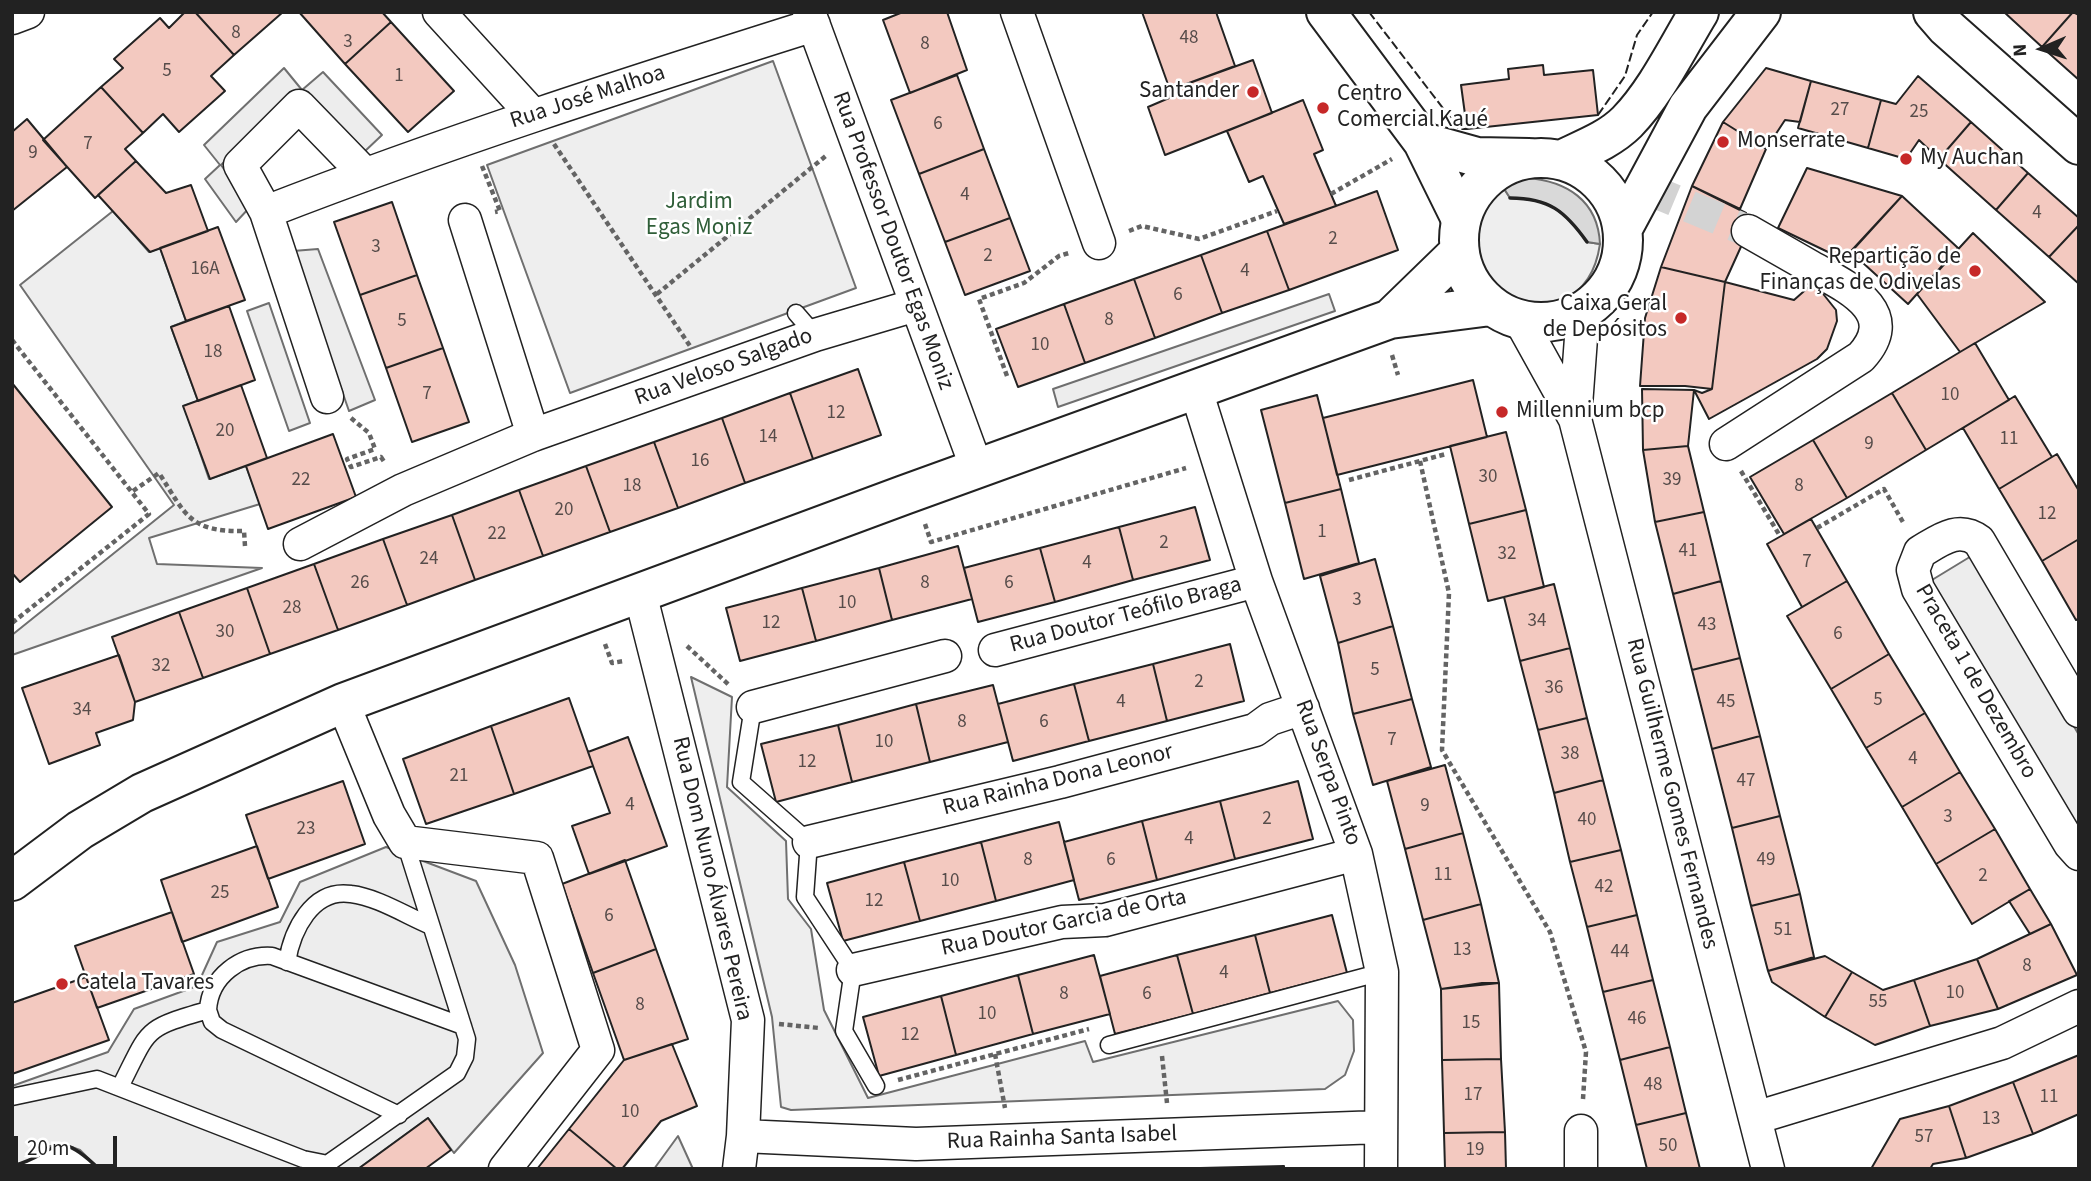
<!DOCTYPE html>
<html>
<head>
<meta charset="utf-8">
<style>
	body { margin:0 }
	#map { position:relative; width:2091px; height:1181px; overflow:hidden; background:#fff; font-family:"Source Sans 3",sans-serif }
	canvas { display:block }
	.frame { position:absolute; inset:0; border:14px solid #222; pointer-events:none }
	.north { position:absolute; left:2007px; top:14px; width:70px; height:70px; -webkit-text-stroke:5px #fff; paint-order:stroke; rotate:267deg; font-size:19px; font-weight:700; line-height:28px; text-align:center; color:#222 }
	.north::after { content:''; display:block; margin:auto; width:24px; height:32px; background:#222; clip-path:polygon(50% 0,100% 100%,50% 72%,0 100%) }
	.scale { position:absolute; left:14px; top:1136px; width:103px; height:32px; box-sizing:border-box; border:4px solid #222; border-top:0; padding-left:9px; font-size:21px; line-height:24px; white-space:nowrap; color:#222; -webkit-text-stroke:5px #fff; paint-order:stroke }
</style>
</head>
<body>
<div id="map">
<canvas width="2091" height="1181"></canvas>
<div class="frame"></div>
<div class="north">N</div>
<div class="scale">20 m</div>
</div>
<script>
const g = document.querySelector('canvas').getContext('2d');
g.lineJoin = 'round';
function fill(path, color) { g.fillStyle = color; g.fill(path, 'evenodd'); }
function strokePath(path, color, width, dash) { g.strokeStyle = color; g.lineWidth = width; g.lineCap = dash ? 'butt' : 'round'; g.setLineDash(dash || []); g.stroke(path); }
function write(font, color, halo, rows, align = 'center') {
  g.font = font + ' "Source Sans 3",sans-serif'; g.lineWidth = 5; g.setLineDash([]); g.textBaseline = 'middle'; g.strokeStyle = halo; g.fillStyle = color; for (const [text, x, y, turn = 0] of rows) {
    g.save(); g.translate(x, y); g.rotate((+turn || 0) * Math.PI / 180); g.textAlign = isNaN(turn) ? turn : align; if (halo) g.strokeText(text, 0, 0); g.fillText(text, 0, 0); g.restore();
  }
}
const green = new Path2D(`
	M 773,61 L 856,288 L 570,393 L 487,165 Z
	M 1503,187 L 1510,198 C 1549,198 1565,211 1587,242 L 1600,244 C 1582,366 1402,279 1503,187 Z
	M 113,211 L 149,252 L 160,248 L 186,321 L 171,327 L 198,401 L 184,406 L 209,479 L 246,466 L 260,504 L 149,538 L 157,564 L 262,568 L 12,655 L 12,635 L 174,505 L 20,285 Z
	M 691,677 L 732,697 L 727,787 L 786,841 L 788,899 L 811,929 L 824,1010 L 868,1098 L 1085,1041 L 1093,1062 L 1338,1001 L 1353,1020 L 1354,1051 L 1345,1075 L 1325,1089 L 791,1110 L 781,1107 L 772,1017 Z`);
fill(green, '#eee');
strokePath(green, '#6f6f6f', 2);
const parking = new Path2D(`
	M 284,68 L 302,90 L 323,72 L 382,135 L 363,153 L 301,90 L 221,165 L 251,206 L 236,222 L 205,179 L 220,165 L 204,145 Z
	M 318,249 L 375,400 L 349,411 L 293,251 Z
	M 1329,294 L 1335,311 L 1058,407 L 1053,389 Z
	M 269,303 L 310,423 L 289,431 L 247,311 Z
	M 1973,555 L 2079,735 L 2079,836 L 1927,583 Z
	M 386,847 L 476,881 L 515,965 L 543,1053 L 454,1153 L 428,1118 L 358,1169 L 99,1169 L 80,1150 L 66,1145 L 50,1146 L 28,1161 L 12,1166 L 12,1086 L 108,1052 L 134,1009 L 197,986 L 217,942 L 280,922 L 300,882 Z
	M 678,1136 L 693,1169 L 654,1169 Z`);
fill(parking, '#ededed');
strokePath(parking, '#6f6f6f', 2);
const water = new Path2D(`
	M 1527,178 C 1566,181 1598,200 1600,244 L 1587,242 C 1565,211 1549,198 1510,198 L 1503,187 Z`);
fill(water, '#d9d9d9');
strokePath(water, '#6f6f6f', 2);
const building = new Path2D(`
	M 185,12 L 195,12 L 234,55 L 211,76 L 225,91 L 179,132 L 163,114 L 143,133 L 101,87 L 123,68 L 114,59 L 160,18 L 169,28 Z
	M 195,12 L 283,12 L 234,55 Z
	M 299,12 L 382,12 L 391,22 L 345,64 Z
	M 903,12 L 947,12 L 967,70 L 910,93 L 883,20 Z
	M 1142,12 L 1216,12 L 1235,66 L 1170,90 Z
	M 2004,12 L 2073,12 L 2042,47 Z
	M 2073,12 L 2079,15 L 2079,80 L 2042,47 Z
	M 391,22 L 454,91 L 408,132 L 345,64 Z
	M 1253,60 L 1272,113 L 1165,155 L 1148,107 L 1169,98 L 1167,91 L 1170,90 Z
	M 1543,65 L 1544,75 L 1593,70 L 1598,115 L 1467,129 L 1461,85 L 1509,79 L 1508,69 Z
	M 1766,68 L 1811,81 L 1800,122 L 1785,120 L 1766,149 L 1723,122 Z
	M 957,75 L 984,149 L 919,174 L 891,100 Z
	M 1918,76 L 1971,122 L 1939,159 L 1919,140 L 1906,159 L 1868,148 L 1881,100 L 1896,104 Z
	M 1811,81 L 1881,100 L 1868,148 L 1798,128 Z
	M 101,87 L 143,133 L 125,149 L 136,161 L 95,198 L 43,140 Z
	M 1303,100 L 1323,150 L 1314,154 L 1336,206 L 1284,224 L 1263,176 L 1249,182 L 1227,131 Z
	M 27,119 L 67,167 L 12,211 L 12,132 Z
	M 1723,122 L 1766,149 L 1740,209 L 1692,186 Z
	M 1971,122 L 2028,173 L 1996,210 L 1939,159 Z
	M 984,149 L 1010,218 L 945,242 L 919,174 Z
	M 136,161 L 166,193 L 191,185 L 208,231 L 150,252 L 98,195 Z
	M 1807,168 L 1902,196 L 1840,263 L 1828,252 L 1778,228 Z
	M 2028,173 L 2079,218 L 2079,225 L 2049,257 L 1996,210 Z
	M 1692,186 L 1746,213 L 1740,224 L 1749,229 L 1725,282 L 1661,267 Z
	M 1377,191 L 1398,250 L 1289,290 L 1267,231 Z
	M 1902,196 L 1958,248 L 1908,304 L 1851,252 Z
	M 392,202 L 417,275 L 360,295 L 334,222 Z
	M 1010,218 L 1030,271 L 965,295 L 945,242 Z
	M 2079,225 L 2079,284 L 2049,257 Z
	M 218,227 L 245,300 L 186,321 L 160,248 Z
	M 1267,231 L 1289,290 L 1222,313 L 1201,255 Z
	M 1973,233 L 2045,302 L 1960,352 L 1917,294 Z
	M 1201,255 L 1222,313 L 1155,338 L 1134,279 Z
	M 1661,267 L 1725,282 L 1712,389 L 1685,386 L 1640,386 L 1645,318 Z
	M 417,275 L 443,348 L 386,368 L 360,295 Z
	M 1134,279 L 1155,338 L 1085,363 L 1064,304 Z
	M 1725,282 L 1794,300 L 1811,285 L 1820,290 L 1836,310 L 1837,321 L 1827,349 L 1817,359 L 1709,419 L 1694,390 L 1702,393 L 1712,389 Z
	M 1064,304 L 1085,363 L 1018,387 L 996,329 Z
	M 229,306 L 255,380 L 198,401 L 171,327 Z
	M 1975,343 L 2009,400 L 1926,450 L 1892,393 Z
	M 443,348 L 469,422 L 412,442 L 386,368 Z
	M 858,369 L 881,435 L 813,459 L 790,393 Z
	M 1473,380 L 1487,437 L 1337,475 L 1323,418 Z
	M 12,383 L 112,507 L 20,582 L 12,573 Z
	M 241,385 L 267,458 L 210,479 L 183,406 Z
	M 1642,389 L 1694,390 L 1688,446 L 1643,450 Z
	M 790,393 L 813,459 L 745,483 L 722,418 Z
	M 1892,393 L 1926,450 L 1847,498 L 1813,440 Z
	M 1317,395 L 1341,489 L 1285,503 L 1261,410 Z
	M 2015,396 L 2052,457 L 1999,489 L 1963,428 Z
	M 722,418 L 745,483 L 678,508 L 654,442 Z
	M 1506,432 L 1526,510 L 1469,524 L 1450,446 Z
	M 333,434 L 356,497 L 268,529 L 246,466 Z
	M 1813,440 L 1847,498 L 1784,534 L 1750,477 Z
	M 654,442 L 678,508 L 610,532 L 586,466 Z
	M 1688,446 L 1704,512 L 1655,522 L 1643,450 Z
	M 2057,454 L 2079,491 L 2079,539 L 2042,561 L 1999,489 Z
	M 586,466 L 610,532 L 543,556 L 519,490 Z
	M 1341,489 L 1359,563 L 1304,579 L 1285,503 Z
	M 519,490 L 543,556 L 475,580 L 452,515 Z
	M 1195,507 L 1210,560 L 1133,580 L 1119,527 Z
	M 1526,510 L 1544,587 L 1488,601 L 1469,524 Z
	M 1704,512 L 1721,581 L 1673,594 L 1655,522 Z
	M 452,515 L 475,580 L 407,605 L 383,539 Z
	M 1811,519 L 1847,581 L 1802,607 L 1767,544 Z
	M 1119,527 L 1133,580 L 1055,602 L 1040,548 Z
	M 383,539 L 407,605 L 338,630 L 314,564 Z
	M 2079,539 L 2079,619 L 2076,620 L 2042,561 Z
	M 958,546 L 972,599 L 892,620 L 879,568 Z
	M 1040,548 L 1055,602 L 978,622 L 964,568 Z
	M 1375,559 L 1393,626 L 1338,643 L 1320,576 Z
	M 314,564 L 338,630 L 270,654 L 247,588 Z
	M 879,568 L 892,620 L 816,641 L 802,588 Z
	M 1721,581 L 1740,658 L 1692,670 L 1673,594 Z
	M 1847,581 L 1889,654 L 1831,689 L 1787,616 Z
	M 1554,584 L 1570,648 L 1520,661 L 1504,597 Z
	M 247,588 L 270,654 L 203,678 L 179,612 Z
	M 802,588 L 816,641 L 740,661 L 726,608 Z
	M 179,612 L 203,678 L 135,702 L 112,637 Z
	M 1393,626 L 1412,699 L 1353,714 L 1338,643 Z
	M 1230,644 L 1244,701 L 1167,721 L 1153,664 Z
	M 1570,648 L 1587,718 L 1538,730 L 1520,661 Z
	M 1889,654 L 1925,713 L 1866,748 L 1831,689 Z
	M 119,655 L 135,702 L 133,720 L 96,733 L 100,745 L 49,764 L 22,688 Z
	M 1740,658 L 1760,736 L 1712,749 L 1692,670 Z
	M 1153,664 L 1167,721 L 1089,741 L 1074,684 Z
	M 1074,684 L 1089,741 L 1013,761 L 998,704 Z
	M 993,685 L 1008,742 L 930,762 L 916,704 Z
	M 569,698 L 593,766 L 514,794 L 491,726 Z
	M 1412,699 L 1431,767 L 1373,785 L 1353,714 Z
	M 916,704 L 930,762 L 852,782 L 838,725 Z
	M 1925,713 L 1960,772 L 1902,807 L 1866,748 Z
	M 1587,718 L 1603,780 L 1554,793 L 1538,730 Z
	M 838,725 L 852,782 L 776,802 L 761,744 Z
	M 491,726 L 514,794 L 426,824 L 403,759 Z
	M 1760,736 L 1780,816 L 1732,828 L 1712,749 Z
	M 628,737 L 667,846 L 589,874 L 572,826 L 610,813 L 588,752 Z
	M 1445,765 L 1463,833 L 1405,849 L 1387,781 Z
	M 1960,772 L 1995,829 L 1936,864 L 1902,807 Z
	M 1603,780 L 1621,850 L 1570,862 L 1554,793 Z
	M 343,781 L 365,844 L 268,879 L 246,815 Z
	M 1298,781 L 1313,839 L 1235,859 L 1220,801 Z
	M 1220,801 L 1235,859 L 1157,880 L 1142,821 Z
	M 1780,816 L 1800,894 L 1751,906 L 1732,828 Z
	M 1142,821 L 1157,880 L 1079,900 L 1064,842 Z
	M 1059,822 L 1074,880 L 996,901 L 981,842 Z
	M 1995,829 L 2030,889 L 1972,924 L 1936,864 Z
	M 1463,833 L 1481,904 L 1423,920 L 1405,849 Z
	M 981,842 L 996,901 L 920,921 L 904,862 Z
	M 257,846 L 278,907 L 182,942 L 161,880 Z
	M 1621,850 L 1637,915 L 1587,927 L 1570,862 Z
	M 625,860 L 656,949 L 593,973 L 562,884 Z
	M 904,862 L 920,921 L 843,941 L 827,883 Z
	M 2030,889 L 2051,924 L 2030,934 L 2009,901 Z
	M 1800,894 L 1814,957 L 1768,971 L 1751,906 Z
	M 1481,904 L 1499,983 L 1441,989 L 1423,920 Z
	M 172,912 L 194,974 L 97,1008 L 75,946 Z
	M 1332,915 L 1347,973 L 1270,993 L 1255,935 Z
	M 1637,915 L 1653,980 L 1603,992 L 1587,927 Z
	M 2051,924 L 2077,975 L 1998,1009 L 1977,959 Z
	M 1255,935 L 1270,993 L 1193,1014 L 1177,955 Z
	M 656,949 L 688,1039 L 624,1060 L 593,973 Z
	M 1094,955 L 1110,1014 L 1033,1034 L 1018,975 Z
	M 1177,955 L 1193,1014 L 1115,1034 L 1100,976 Z
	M 1825,956 L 1852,972 L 1825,1017 L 1772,982 L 1768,971 Z
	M 1977,959 L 1998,1009 L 1930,1026 L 1914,980 Z
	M 1852,972 L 1883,990 L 1914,980 L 1930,1026 L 1875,1045 L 1825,1017 Z
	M 1018,975 L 1033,1034 L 956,1055 L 941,996 Z
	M 86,977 L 109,1040 L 12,1074 L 12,1003 Z
	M 1653,980 L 1670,1047 L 1620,1060 L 1603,992 Z
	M 1482,983 L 1499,983 L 1501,1059 L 1442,1060 L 1441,989 Z
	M 941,996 L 956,1055 L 879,1076 L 863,1017 Z
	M 672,1044 L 697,1106 L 661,1121 L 622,1169 L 617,1169 L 569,1129 L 624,1060 Z
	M 1670,1047 L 1686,1113 L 1636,1125 L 1620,1060 Z
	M 2079,1055 L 2079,1114 L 2033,1134 L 2013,1082 Z
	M 1501,1059 L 1505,1132 L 1444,1133 L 1442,1060 Z
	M 2013,1082 L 2033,1134 L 1966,1158 L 1949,1106 Z
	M 1949,1106 L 1966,1158 L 1933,1164 L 1930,1169 L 1871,1169 L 1900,1119 Z
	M 1686,1113 L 1700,1169 L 1647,1169 L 1636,1125 Z
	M 428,1118 L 451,1150 L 425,1169 L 358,1169 Z
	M 569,1129 L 617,1169 L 537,1169 Z
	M 1505,1132 L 1506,1169 L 1445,1169 L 1444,1133 Z
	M 1284,1166 L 1284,1169 L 1200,1169 L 1200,1168 Z`);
fill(building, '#f3c9c0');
strokePath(building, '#222', 2);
strokePath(new Path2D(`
	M 1645,188 L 1748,231`), '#d3d3d3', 32, [32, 16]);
const service = new Path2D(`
	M 796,313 L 815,335
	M 753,707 L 741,782 L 809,842 L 805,897 L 853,970 L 844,1031 L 876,1086
	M 287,962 C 292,931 312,888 351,894 C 377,897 407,916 431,926
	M 208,1010 C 210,976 241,954 272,956 L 463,1026
	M 1109,1045 L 1382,972
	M 120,1087 C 150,1028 142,1029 208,1010 L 212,1022 L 222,1030 L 399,1115
	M 12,1097 L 97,1079 L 303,1159 L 328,1164
	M 320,1169 L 457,1073 L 465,1057 L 467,1039 L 405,842`);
const minor = new Path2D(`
	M 439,12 L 533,115
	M 809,12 L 977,469
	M 1017,12 L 1099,243
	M 12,18 L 28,12
	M 266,212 L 240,165 L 299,106 L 364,173
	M 465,220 L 533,435
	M 1520,320 L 1575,419 L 1768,1169
	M 1196,390 L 1256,581 L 1356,854 L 1382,972 L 1381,1169
	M 327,397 L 266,212 C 446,142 630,83 814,25
	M 1575,419 L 1583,311
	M 1726,444 L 1861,357 C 1903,311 1845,286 1811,267 C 1790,255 1769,243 1748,231
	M 300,544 L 403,490 L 533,435 L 815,335 L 916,305
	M 640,593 L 748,1020 L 743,1136 L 739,1169
	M 995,650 L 1256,581
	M 343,703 L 389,815 L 405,842 L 537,858 L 598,1050 L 505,1169
	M 753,707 L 945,656
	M 2079,711 L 1979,541 C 1958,525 1939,541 1920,552 L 1913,570 L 1918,589 L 2070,844 L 2079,854
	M 809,842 L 1060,782 L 1255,730 L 1270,719 L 1303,708
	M 853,970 L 1062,922 L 1105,920 L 1356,854
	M 1755,1118 L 2002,1043 L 2079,1006
	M 1581,1131 L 1581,1169
	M 743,1136 L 916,1144 L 1380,1127`);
const tertiary = new Path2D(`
	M 1326,12 L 1423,142 L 1461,219
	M 1933,12 L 1946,27 L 2079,145
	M 1423,142 L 1477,157 L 1529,158`);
const secondary = new Path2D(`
	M1459 240a82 82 0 1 1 164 0a82 82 0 1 1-164 0Z
	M 1561,160 C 1584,149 1609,140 1627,122 C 1657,91 1677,48 1699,12
	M 1623,228 L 1688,107 L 1761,12
	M 1390,319 L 1459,252
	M 12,881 L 80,830 L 142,793 L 343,703 L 904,495 L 1390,319 L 1491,306`);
strokePath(service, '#222', 19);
strokePath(minor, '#222', 35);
strokePath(tertiary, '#222', 42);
strokePath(secondary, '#222', 42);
strokePath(new Path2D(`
	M 554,144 L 690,346
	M 482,166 L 500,211 L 495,212
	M 1331,194 L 1392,159
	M 1129,231 L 1142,226 L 1199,239 L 1277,211
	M 657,294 L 827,155
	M 12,340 L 149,514 L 12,623
	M 1392,355 L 1398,375
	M 1007,376 L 979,299 L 1024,283 L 1059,256 L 1069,253
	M 351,418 L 369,433 L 375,449 L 347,459 L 351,467 L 381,457 L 385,463
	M 1420,461 L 1449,593 L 1442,750 L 1550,932 L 1586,1052 L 1583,1099
	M 1741,471 L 1780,536
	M 1349,480 L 1446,454
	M 133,491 L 159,473 C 186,515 189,532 244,531 L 245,546
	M 925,524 L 931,542 L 1186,468
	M 1817,528 L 1884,489 L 1904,524
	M 605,644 L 612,663 L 624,661
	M 687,646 L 729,685
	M 779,1024 L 819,1028
	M 995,1054 L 1005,1108
	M 1162,1056 L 1167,1103
	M 898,1080 L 1089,1029`), '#646464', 4.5, [5, 3.5]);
strokePath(service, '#fff', 16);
strokePath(minor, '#fff', 32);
strokePath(tertiary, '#fff', 38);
strokePath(secondary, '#fff', 38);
strokePath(new Path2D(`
	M 1369,12 L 1459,129 L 1467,129
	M 1598,115 L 1625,76 L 1637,35 L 1653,12`), '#222', 2, [9, 3.5]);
strokePath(new Path2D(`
	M 1510,198 C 1549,198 1565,211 1587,242
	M 12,1166 C 58,1155 53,1124 99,1169`), '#222', 3.5);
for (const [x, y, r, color] of [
	[1253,92,7,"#c62828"],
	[1323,108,7,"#c62828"],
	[1723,142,7,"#c62828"],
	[1906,159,7,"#c62828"],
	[1975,271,7,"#c62828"],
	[1681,318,7,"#c62828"],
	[1502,412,7,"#c62828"],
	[62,984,7,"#c62828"]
]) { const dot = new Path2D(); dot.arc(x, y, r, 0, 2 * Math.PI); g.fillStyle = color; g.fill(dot); strokePath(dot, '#fff', 2.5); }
write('19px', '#564c4a', null, [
	["8",236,34],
	["48",1189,39],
	["3",348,43],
	["8",925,45],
	["5",167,72],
	["1",399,77],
	["27",1840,111],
	["25",1919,113],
	["6",938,125],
	["7",88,145],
	["9",33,154],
	["4",965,196],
	["4",2037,214],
	["2",1333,240],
	["3",376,248],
	["2",988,257],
	["16A",205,270],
	["4",1245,272],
	["6",1178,296],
	["8",1109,321],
	["5",402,322],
	["10",1040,346],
	["18",213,353],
	["7",427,395],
	["10",1950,396],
	["12",836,414],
	["20",225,432],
	["14",768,438],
	["11",2009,440],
	["9",1869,445],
	["16",700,462],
	["30",1488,478],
	["22",301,481],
	["39",1672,481],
	["18",632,487],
	["8",1799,487],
	["20",564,511],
	["12",2047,515],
	["1",1322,533],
	["22",497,535],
	["2",1164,544],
	["41",1688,552],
	["32",1507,555],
	["24",429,560],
	["7",1807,563],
	["4",1087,564],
	["26",360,584],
	["8",925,584],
	["6",1009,584],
	["3",1357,601],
	["10",847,604],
	["28",292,609],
	["34",1537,622],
	["12",771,624],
	["43",1707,626],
	["30",225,633],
	["6",1838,635],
	["32",161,667],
	["5",1375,671],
	["2",1199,683],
	["36",1554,689],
	["5",1878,701],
	["4",1121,703],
	["45",1726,703],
	["34",82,711],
	["8",962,723],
	["6",1044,723],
	["7",1392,741],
	["10",884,743],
	["38",1570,755],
	["4",1913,760],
	["12",807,763],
	["21",459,777],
	["47",1746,782],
	["4",630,806],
	["9",1425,807],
	["3",1948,818],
	["2",1267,820],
	["40",1587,821],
	["23",306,830],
	["4",1189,840],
	["8",1028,861],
	["6",1111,861],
	["49",1766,861],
	["11",1443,876],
	["2",1983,877],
	["10",950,882],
	["42",1604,888],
	["25",220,894],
	["12",874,902],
	["6",609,917],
	["51",1783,931],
	["13",1462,951],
	["44",1620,953],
	["8",2027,967],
	["4",1224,974],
	["10",1955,994],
	["8",1064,995],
	["6",1147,995],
	["55",1878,1003],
	["8",640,1006],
	["10",987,1015],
	["46",1637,1020],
	["15",1471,1024],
	["12",910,1036],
	["48",1653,1086],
	["17",1473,1096],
	["11",2049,1098],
	["10",630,1113],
	["13",1991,1120],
	["57",1924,1138],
	["50",1668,1147],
	["19",1475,1151]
]);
write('23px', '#222', '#fff', [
	["Santander",1239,92,"right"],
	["Centro",1337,95],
	["Comercial Kaué",1337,121],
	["Monserrate",1737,142],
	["My Auchan",1920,159],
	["Repartição de",1961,258,"right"],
	["Finanças de Odivelas",1961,284,"right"],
	["Caixa Geral",1667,305,"right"],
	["de Depósitos",1667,331,"right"],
	["Millennium bcp",1516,412],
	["Catela Tavares",76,984]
], 'left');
write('23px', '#222', '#fff', [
	["Rua José Malhoa",588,98,-18],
	["Rua Professor Doutor Egas Moniz",892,241,70],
	["Rua Veloso Salgado",724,368,-20],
	["Rua Doutor Teófilo Braga",1126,616,-15],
	["Praceta 1 de Dezembro",1975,682,60],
	["Rua Serpa Pinto",1327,773,70],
	["Rua Rainha Dona Leonor",1058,781,-14],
	["Rua Guilherme Gomes Fernandes",1671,794,76],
	["Rua Dom Nuno Álvares Pereira",711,879,77],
	["Rua Doutor Garcia de Orta",1064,924,-12],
	["Rua Rainha Santa Isabel",1062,1139,-2]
]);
write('23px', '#2f5e38', '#fff', [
	["Jardim",699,203],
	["Egas Moniz",699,229]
]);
</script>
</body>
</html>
